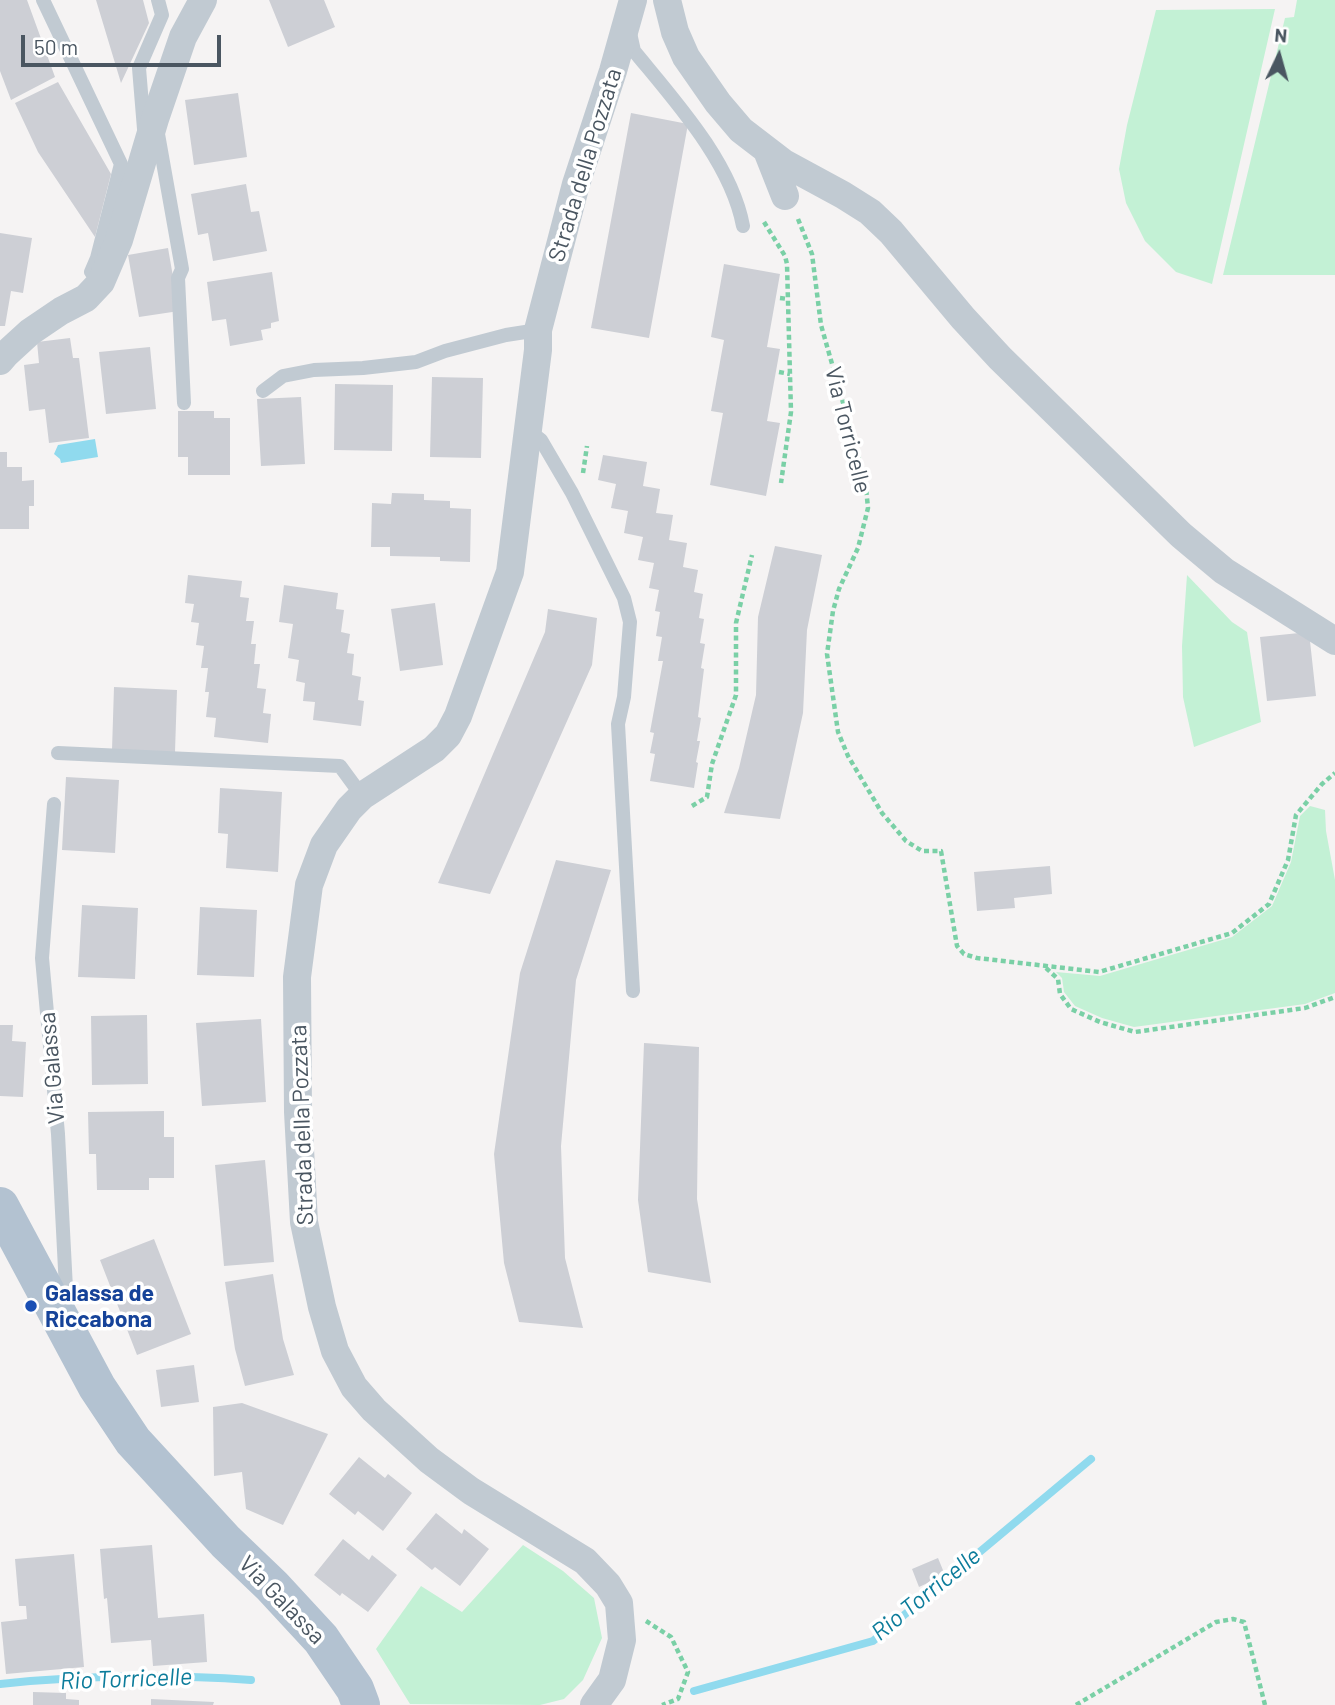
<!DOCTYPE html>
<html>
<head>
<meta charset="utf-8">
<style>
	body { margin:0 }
	#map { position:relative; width:1335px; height:1705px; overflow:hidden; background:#f5f3f3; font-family:Barlow,sans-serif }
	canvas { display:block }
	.north { position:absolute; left:1244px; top:21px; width:70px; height:70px; -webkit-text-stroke:5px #fff; paint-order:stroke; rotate:5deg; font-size:19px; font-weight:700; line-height:28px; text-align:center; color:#4a5661 }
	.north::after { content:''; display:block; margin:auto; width:24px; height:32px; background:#4a5661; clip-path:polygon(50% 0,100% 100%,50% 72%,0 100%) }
	.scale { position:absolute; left:21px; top:35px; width:200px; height:32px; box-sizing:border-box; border:4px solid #4a5661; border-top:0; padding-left:9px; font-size:21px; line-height:24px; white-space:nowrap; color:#4a5661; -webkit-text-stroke:5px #fff; paint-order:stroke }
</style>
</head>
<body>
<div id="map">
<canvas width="1335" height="1705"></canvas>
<div class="north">N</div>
<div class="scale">50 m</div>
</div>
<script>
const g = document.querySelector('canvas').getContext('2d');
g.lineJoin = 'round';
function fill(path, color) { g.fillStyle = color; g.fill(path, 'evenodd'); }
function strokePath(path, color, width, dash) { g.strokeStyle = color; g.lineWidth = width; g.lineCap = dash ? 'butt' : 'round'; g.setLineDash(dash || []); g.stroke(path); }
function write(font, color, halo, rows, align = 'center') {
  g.font = font + ' Barlow,sans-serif'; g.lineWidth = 7; g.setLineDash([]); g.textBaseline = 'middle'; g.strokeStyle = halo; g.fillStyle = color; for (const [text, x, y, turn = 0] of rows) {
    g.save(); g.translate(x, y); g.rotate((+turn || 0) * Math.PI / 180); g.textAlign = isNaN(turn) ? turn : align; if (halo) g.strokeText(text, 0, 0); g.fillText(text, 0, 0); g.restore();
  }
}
fill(new Path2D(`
	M 1297,0 L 1335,0 L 1335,275 L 1223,275 L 1285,18 L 1294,17 Z
	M 1275,9 L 1212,284 L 1176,272 L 1145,241 L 1126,203 L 1119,169 L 1127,125 L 1156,10 Z
	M 1187,575 L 1232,622 L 1247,632 L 1261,722 L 1194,747 L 1183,697 L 1182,646 Z
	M 1310,806 L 1325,810 L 1326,831 L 1335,880 L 1335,993 L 1305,1004 L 1134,1027 L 1102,1018 L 1075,1006 L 1064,992 L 1062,978 L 1056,972 L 1100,976 L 1232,937 L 1272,906 L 1291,862 L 1300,816 Z
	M 523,1545 L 563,1571 L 594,1598 L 602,1638 L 583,1680 L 564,1699 L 540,1705 L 410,1704 L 376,1649 L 421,1586 L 462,1612 Z`), '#c3f1d5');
fill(new Path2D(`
	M 95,439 L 98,457 L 61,463 L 60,459 L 54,454 L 58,445 Z`), '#90daee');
strokePath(new Path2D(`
	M 0,1684 C 84,1675 167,1674 251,1680
	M 694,1691 L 873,1641 L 1091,1459`), '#90daee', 8);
fill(new Path2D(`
	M 0,0 L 27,0 L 55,77 L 11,100 L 0,71 Z
	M 96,0 L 143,0 L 149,23 L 121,83 Z
	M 269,0 L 324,0 L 335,27 L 288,47 Z
	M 58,82 L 111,174 L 95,237 L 38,152 L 15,103 Z
	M 238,93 L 247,157 L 194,165 L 185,100 Z
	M 631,113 L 688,124 L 649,338 L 591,328 Z
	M 246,184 L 251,212 L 259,211 L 267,251 L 213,261 L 208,233 L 198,235 L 191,194 Z
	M 0,233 L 32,238 L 23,293 L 11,291 L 5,326 L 0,326 Z
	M 168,248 L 179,311 L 139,317 L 128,255 Z
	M 724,264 L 780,274 L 767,347 L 780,349 L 767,421 L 780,423 L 766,496 L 710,485 L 723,413 L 711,411 L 724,340 L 711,337 Z
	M 272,272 L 279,321 L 271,323 L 271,328 L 261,330 L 263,340 L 230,346 L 226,319 L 212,321 L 207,282 Z
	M 70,338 L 73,358 L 79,358 L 89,438 L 49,443 L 45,409 L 29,411 L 24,365 L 39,363 L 37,342 Z
	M 150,347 L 156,409 L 106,414 L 99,352 Z
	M 432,377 L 483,378 L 481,458 L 430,457 Z
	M 335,384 L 393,385 L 392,451 L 334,450 Z
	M 301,397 L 305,464 L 261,466 L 257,399 Z
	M 178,411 L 214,411 L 214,418 L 230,418 L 230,475 L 188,475 L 188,457 L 178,457 Z
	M 0,452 L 7,452 L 7,467 L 22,467 L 22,481 L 34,480 L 34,506 L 29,506 L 29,529 L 0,529 Z
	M 603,455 L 647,462 L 643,486 L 660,489 L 656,513 L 673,515 L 669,540 L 687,543 L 683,567 L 698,570 L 694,592 L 703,594 L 699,618 L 704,619 L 700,643 L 705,644 L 701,668 L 704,669 L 698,717 L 701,718 L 697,741 L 700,741 L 696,762 L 698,763 L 694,788 L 650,781 L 655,754 L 650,753 L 654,733 L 650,732 L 663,661 L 658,661 L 662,637 L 656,636 L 660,612 L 655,611 L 659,590 L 649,588 L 654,563 L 638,560 L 643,537 L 624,533 L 628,511 L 611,508 L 616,484 L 598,480 Z
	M 392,493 L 424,494 L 424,500 L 450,501 L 450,508 L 471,509 L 470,562 L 440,561 L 440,557 L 390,556 L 390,547 L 371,547 L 372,503 L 391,504 Z
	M 775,546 L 822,555 L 807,630 L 803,713 L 780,819 L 724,813 L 739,768 L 756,695 L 758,617 Z
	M 188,575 L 242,581 L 240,597 L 249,598 L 246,621 L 254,621 L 251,644 L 256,644 L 254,664 L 260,664 L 257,688 L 266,689 L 263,713 L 271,714 L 268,743 L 214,737 L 216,718 L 206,717 L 209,692 L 205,692 L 208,668 L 201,668 L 204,646 L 196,645 L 199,623 L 191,622 L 194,604 L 185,603 Z
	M 284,585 L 338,593 L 336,609 L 344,610 L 341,632 L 350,634 L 347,653 L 354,654 L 352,675 L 361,677 L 358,700 L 364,701 L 361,726 L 313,720 L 315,702 L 303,701 L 305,683 L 296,681 L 299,660 L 288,658 L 293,624 L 279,622 Z
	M 435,603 L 443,665 L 400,671 L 391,609 Z
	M 548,609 L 597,618 L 592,665 L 490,894 L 438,883 L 545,632 Z
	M 1309,632 L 1316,696 L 1267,701 L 1260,637 Z
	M 114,687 L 177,690 L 175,752 L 112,750 Z
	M 66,777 L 119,780 L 115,853 L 62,850 Z
	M 220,788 L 282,792 L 278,872 L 226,868 L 228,834 L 218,833 Z
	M 556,860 L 611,870 L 576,980 L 561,1146 L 565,1258 L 583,1328 L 519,1322 L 504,1263 L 494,1154 L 520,973 Z
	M 1050,866 L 1052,894 L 1014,898 L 1015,908 L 977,911 L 974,872 Z
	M 82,905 L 138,908 L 135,979 L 78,977 Z
	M 200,907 L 257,910 L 254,977 L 197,975 Z
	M 147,1015 L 148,1084 L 92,1085 L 91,1016 Z
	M 261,1019 L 266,1102 L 202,1106 L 196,1023 Z
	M 0,1025 L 13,1025 L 12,1041 L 26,1042 L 23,1097 L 0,1096 Z
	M 644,1043 L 699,1047 L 697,1199 L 711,1283 L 648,1272 L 638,1200 Z
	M 164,1111 L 164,1137 L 174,1137 L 174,1178 L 149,1178 L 149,1190 L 97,1190 L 96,1154 L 89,1154 L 88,1112 Z
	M 265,1160 L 274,1262 L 224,1266 L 215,1165 Z
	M 154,1239 L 191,1334 L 137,1355 L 100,1260 Z
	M 273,1274 L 283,1339 L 294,1375 L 245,1386 L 235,1349 L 225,1282 Z
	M 194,1365 L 199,1402 L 161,1407 L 156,1370 Z
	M 242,1403 L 328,1434 L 283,1525 L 246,1509 L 242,1472 L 214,1476 L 213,1407 Z
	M 359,1457 L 385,1478 L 388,1474 L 412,1493 L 383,1531 L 358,1511 L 355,1515 L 329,1494 Z
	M 436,1513 L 462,1534 L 464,1529 L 489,1549 L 460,1586 L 435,1567 L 432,1570 L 406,1549 Z
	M 343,1539 L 369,1560 L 372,1555 L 397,1575 L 368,1612 L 342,1593 L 340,1596 L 314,1575 Z
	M 152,1545 L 158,1618 L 204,1614 L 207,1662 L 153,1666 L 151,1640 L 111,1643 L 107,1598 L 104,1599 L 100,1549 Z
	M 74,1554 L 84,1667 L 6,1674 L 1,1622 L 27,1619 L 26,1606 L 19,1606 L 15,1559 Z
	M 938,1558 L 945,1575 L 919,1587 L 912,1569 Z
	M 33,1692 L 66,1693 L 66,1699 L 79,1700 L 79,1705 L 33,1705 Z
	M 151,1699 L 214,1702 L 213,1705 L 151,1705 Z`), '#cdcfd5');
strokePath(new Path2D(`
	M 798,219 L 812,254 L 821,325 L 855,445 L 866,488 L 868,508 L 858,548 L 839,589 L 833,611 L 827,654 L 838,732 L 848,756 L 882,813 L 906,841 L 922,851 L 941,851 L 957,946 L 964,954 L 977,958 L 1099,972 L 1232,933 L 1269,904 L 1288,860 L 1296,815 L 1322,784 L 1335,773
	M 764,222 L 785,256 L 787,264 L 791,412 L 781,483
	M 780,298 L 788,299
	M 779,372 L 790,374
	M 583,473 L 587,446
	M 692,806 L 707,797 L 712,764 L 736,695 L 736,623 L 752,555
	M 1046,968 L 1058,979 L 1060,994 L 1071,1009 L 1100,1022 L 1135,1032 L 1305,1008 L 1335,997
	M 646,1621 L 671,1637 L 688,1672 L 678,1699 L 662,1705
	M 1076,1705 L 1216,1622 L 1233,1619 L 1244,1622 L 1265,1705`), '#7ad0a6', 4.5, [5, 3.5]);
strokePath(new Path2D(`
	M 43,0 L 121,164 L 97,258 L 91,272
	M 630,33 L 634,51 C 675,101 731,162 743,226
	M 144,129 L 139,68 L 162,15 L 158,0
	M 158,134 L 182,269 L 178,278 L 184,403
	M 263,391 L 283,376 L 314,370 L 363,368 L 416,362 L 445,351 L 506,335 L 538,330
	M 528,430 L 541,440 L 572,493 L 624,598 L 630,622 L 624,697 L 618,724 L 633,991
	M 58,753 L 340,766 L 362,796
	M 54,804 L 42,958 L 58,1134 L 67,1308`), '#c1cad2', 14);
strokePath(new Path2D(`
	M 667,0 L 675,32 L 686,57 L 718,103 L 741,130 L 784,163 L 843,195 L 870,212 L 891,232 L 963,318 L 1000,358 L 1181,535 L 1224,571 L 1335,641
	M 768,153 L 785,196
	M 0,361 L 6,354 L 30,332 L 61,311 L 86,298 L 101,282 L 119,240 L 155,119 L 183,37 L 203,0
	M 594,1705 L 612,1680 L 622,1640 L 619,1603 L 608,1585 L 585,1561 L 471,1491 L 429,1460 L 374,1410 L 354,1387 L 335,1351 L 322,1307 L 304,1222 L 298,1112 L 297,977 L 309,885 L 324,845 L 349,809 L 362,796 L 434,749 L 448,735 L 458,716 L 510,572 L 538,350 L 538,330 L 576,184 L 613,71 L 633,0`), '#c1cad2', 28);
strokePath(new Path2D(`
	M 0,1206 L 97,1387 L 133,1441 L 226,1542 L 272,1586 L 321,1639 L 355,1689 L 361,1705`), '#b3c2d1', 38);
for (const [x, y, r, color] of [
	[31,1306,7,"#1a4fb4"]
]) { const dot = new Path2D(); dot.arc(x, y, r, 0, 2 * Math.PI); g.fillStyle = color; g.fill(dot); strokePath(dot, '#fff', 2.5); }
write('23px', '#4a5661', '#fff', [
	["Strada della Pozzata",585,165,-73],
	["Via Torricelle",848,430,76],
	["Via Galassa",52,1068,-95],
	["Strada della Pozzata",302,1125,-92],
	["Via Galassa",282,1600,46]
]);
write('bold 23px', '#164399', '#fff', [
	["Galassa de",45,1293],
	["Riccabona",45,1319]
], 'left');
write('italic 24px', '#0c7c9b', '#fff', [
	["Rio Torricelle",926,1594,-39],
	["Rio Torricelle",126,1679,-2]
]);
</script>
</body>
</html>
